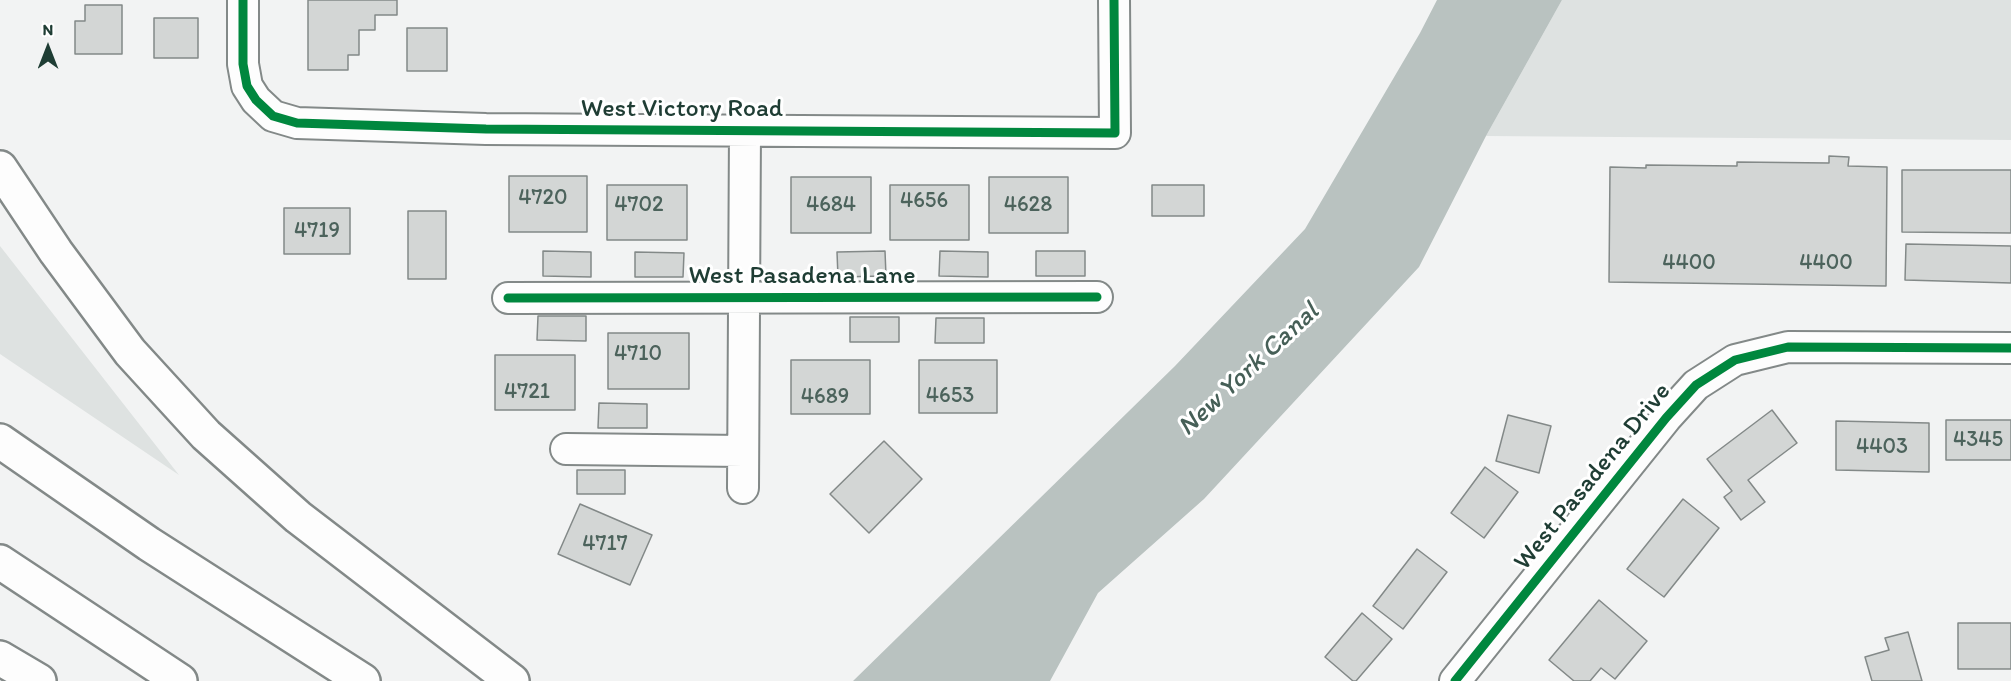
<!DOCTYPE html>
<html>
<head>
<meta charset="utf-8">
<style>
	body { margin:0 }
	#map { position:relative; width:2011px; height:681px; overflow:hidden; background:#f2f3f3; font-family:Itim,sans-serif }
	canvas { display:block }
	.north { position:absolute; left:18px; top:18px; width:60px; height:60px; -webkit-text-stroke:4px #fff; paint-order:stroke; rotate:0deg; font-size:16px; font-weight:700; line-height:24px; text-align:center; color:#1f3d34 }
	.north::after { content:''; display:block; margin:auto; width:21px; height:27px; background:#1f3d34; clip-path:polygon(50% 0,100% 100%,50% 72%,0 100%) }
</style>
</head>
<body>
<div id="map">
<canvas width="2011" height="681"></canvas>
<div class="north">N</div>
</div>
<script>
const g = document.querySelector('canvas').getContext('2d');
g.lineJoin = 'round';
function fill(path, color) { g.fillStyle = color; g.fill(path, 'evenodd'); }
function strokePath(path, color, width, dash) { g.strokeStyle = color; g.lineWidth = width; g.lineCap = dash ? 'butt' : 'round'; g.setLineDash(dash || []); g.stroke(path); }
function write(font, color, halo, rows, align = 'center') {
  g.font = font + ' Itim,sans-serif'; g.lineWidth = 6; g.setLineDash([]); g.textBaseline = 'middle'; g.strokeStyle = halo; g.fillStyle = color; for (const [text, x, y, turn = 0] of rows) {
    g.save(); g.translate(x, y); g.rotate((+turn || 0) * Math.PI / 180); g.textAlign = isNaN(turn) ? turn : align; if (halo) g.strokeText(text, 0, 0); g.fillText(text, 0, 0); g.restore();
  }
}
fill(new Path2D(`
	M 1562,0 L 2011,0 L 2011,140 L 1486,136 Z
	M 0,246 L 179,475 L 0,354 Z`), '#dee2e1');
fill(new Path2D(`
	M 1437,0 L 1562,0 L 1486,136 L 1419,267 L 1204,499 L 1098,593 L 1050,681 L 853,681 L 1175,366 L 1305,229 L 1420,33 Z`), '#b9c2c0');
const building = new Path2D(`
	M 308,0 L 397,0 L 397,15 L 375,15 L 375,30 L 359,30 L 359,55 L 348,55 L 348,70 L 308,70 Z
	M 85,5 L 122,5 L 122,54 L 75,54 L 75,21 L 85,21 Z
	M 154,18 L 198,18 L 198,58 L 154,58 Z
	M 407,28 L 447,28 L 447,71 L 407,71 Z
	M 1829,156 L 1849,157 L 1848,166 L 1887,167 L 1886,286 L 1609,282 L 1610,167 L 1646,168 L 1646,165 L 1737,166 L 1737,162 L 1829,163 Z
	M 1902,170 L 2011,170 L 2011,233 L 1902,232 Z
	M 509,176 L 587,176 L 587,232 L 509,232 Z
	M 791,177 L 871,177 L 871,233 L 791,233 Z
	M 989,177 L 1068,177 L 1068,233 L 989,233 Z
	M 607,185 L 687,185 L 687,240 L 607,240 Z
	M 890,185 L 969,185 L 969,240 L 890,240 Z
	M 1152,185 L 1204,185 L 1204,216 L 1152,216 Z
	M 284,208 L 350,208 L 350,254 L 284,254 Z
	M 408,211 L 446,211 L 446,279 L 408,279 Z
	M 1906,244 L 2011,246 L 2011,283 L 1905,280 Z
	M 543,251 L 591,252 L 591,277 L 543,276 Z
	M 885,251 L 886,276 L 838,277 L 837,252 Z
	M 940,251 L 988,252 L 988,277 L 939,276 Z
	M 1036,251 L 1085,251 L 1085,276 L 1036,276 Z
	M 635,252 L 684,253 L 683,277 L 635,277 Z
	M 538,316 L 586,316 L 586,341 L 537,340 Z
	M 850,317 L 899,317 L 899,342 L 850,342 Z
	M 936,318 L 984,318 L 984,343 L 935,343 Z
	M 608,333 L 689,333 L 689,389 L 608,389 Z
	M 495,355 L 575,355 L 575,410 L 495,410 Z
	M 791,360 L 870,360 L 870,414 L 791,414 Z
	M 919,360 L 997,360 L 997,413 L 919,413 Z
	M 599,403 L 647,404 L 647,428 L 598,428 Z
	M 1772,410 L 1797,443 L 1748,480 L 1765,502 L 1741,520 L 1724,497 L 1732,491 L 1707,459 Z
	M 1508,415 L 1551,426 L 1539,473 L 1496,461 Z
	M 1946,420 L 2011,420 L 2011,460 L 1946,460 Z
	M 1836,421 L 1929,423 L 1929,472 L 1836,470 Z
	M 884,441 L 922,479 L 869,533 L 830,494 Z
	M 1485,467 L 1518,492 L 1484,538 L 1451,513 Z
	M 577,470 L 625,470 L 625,494 L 577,494 Z
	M 1683,499 L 1719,528 L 1664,597 L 1627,569 Z
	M 580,504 L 652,535 L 630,585 L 558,554 Z
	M 1417,549 L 1447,572 L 1403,629 L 1373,606 Z
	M 1599,600 L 1647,641 L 1615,679 L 1601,668 L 1590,681 L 1574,681 L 1549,660 Z
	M 1362,613 L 1392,639 L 1356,681 L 1353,681 L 1325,657 Z
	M 1958,623 L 2011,623 L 2011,669 L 1958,669 Z
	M 1908,632 L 1922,681 L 1872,681 L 1865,657 L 1889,650 L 1885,638 Z`);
fill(building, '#d3d6d5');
strokePath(building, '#838988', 1.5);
const minor = new Path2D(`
	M 243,0 L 243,64 L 247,86 L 256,100 L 273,116 L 297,123 L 486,129 L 1115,133 L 1114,0
	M 508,298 L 1097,297
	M 566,449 L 743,451
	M 743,488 L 745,130
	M 1455,681 L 1666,418 L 1696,385 L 1735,360 L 1788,347 L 2011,348`);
const highway = new Path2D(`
	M 0,168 L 56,252 L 130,352 L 206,435 L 298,517 L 512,681
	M 0,441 L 149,544 L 363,681
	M 0,562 L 180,681
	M 0,658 L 39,681`);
strokePath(minor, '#838988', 34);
strokePath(highway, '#838988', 38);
strokePath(minor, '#fdfdfd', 30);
strokePath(highway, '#fdfdfd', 33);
strokePath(new Path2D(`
	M 243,0 L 243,64 L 247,86 L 256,100 L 273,116 L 297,123 L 486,129 L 1115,133 L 1114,0
	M 508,298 L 1097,297
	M 1455,681 L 1666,418 L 1696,385 L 1735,360 L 1788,347 L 2011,348`), '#00873e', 9);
write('22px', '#4c635c', null, [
	["4720",543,198],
	["4656",924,201],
	["4702",639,205],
	["4684",831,205],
	["4628",1028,205],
	["4719",317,231],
	["4400",1689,263],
	["4400",1826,263],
	["4710",638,354],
	["4721",527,392],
	["4653",950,396],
	["4689",825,397],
	["4345",1978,440],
	["4403",1882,447],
	["4717",605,544]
]);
write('26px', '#1f3d34', '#fff', [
	["West Victory Road",682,109],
	["West Pasadena Lane",802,276],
	["West Pasadena Drive",1593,477,-51]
]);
write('italic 27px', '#465f57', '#fff', [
	["New York Canal",1249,370,-43]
]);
</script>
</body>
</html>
